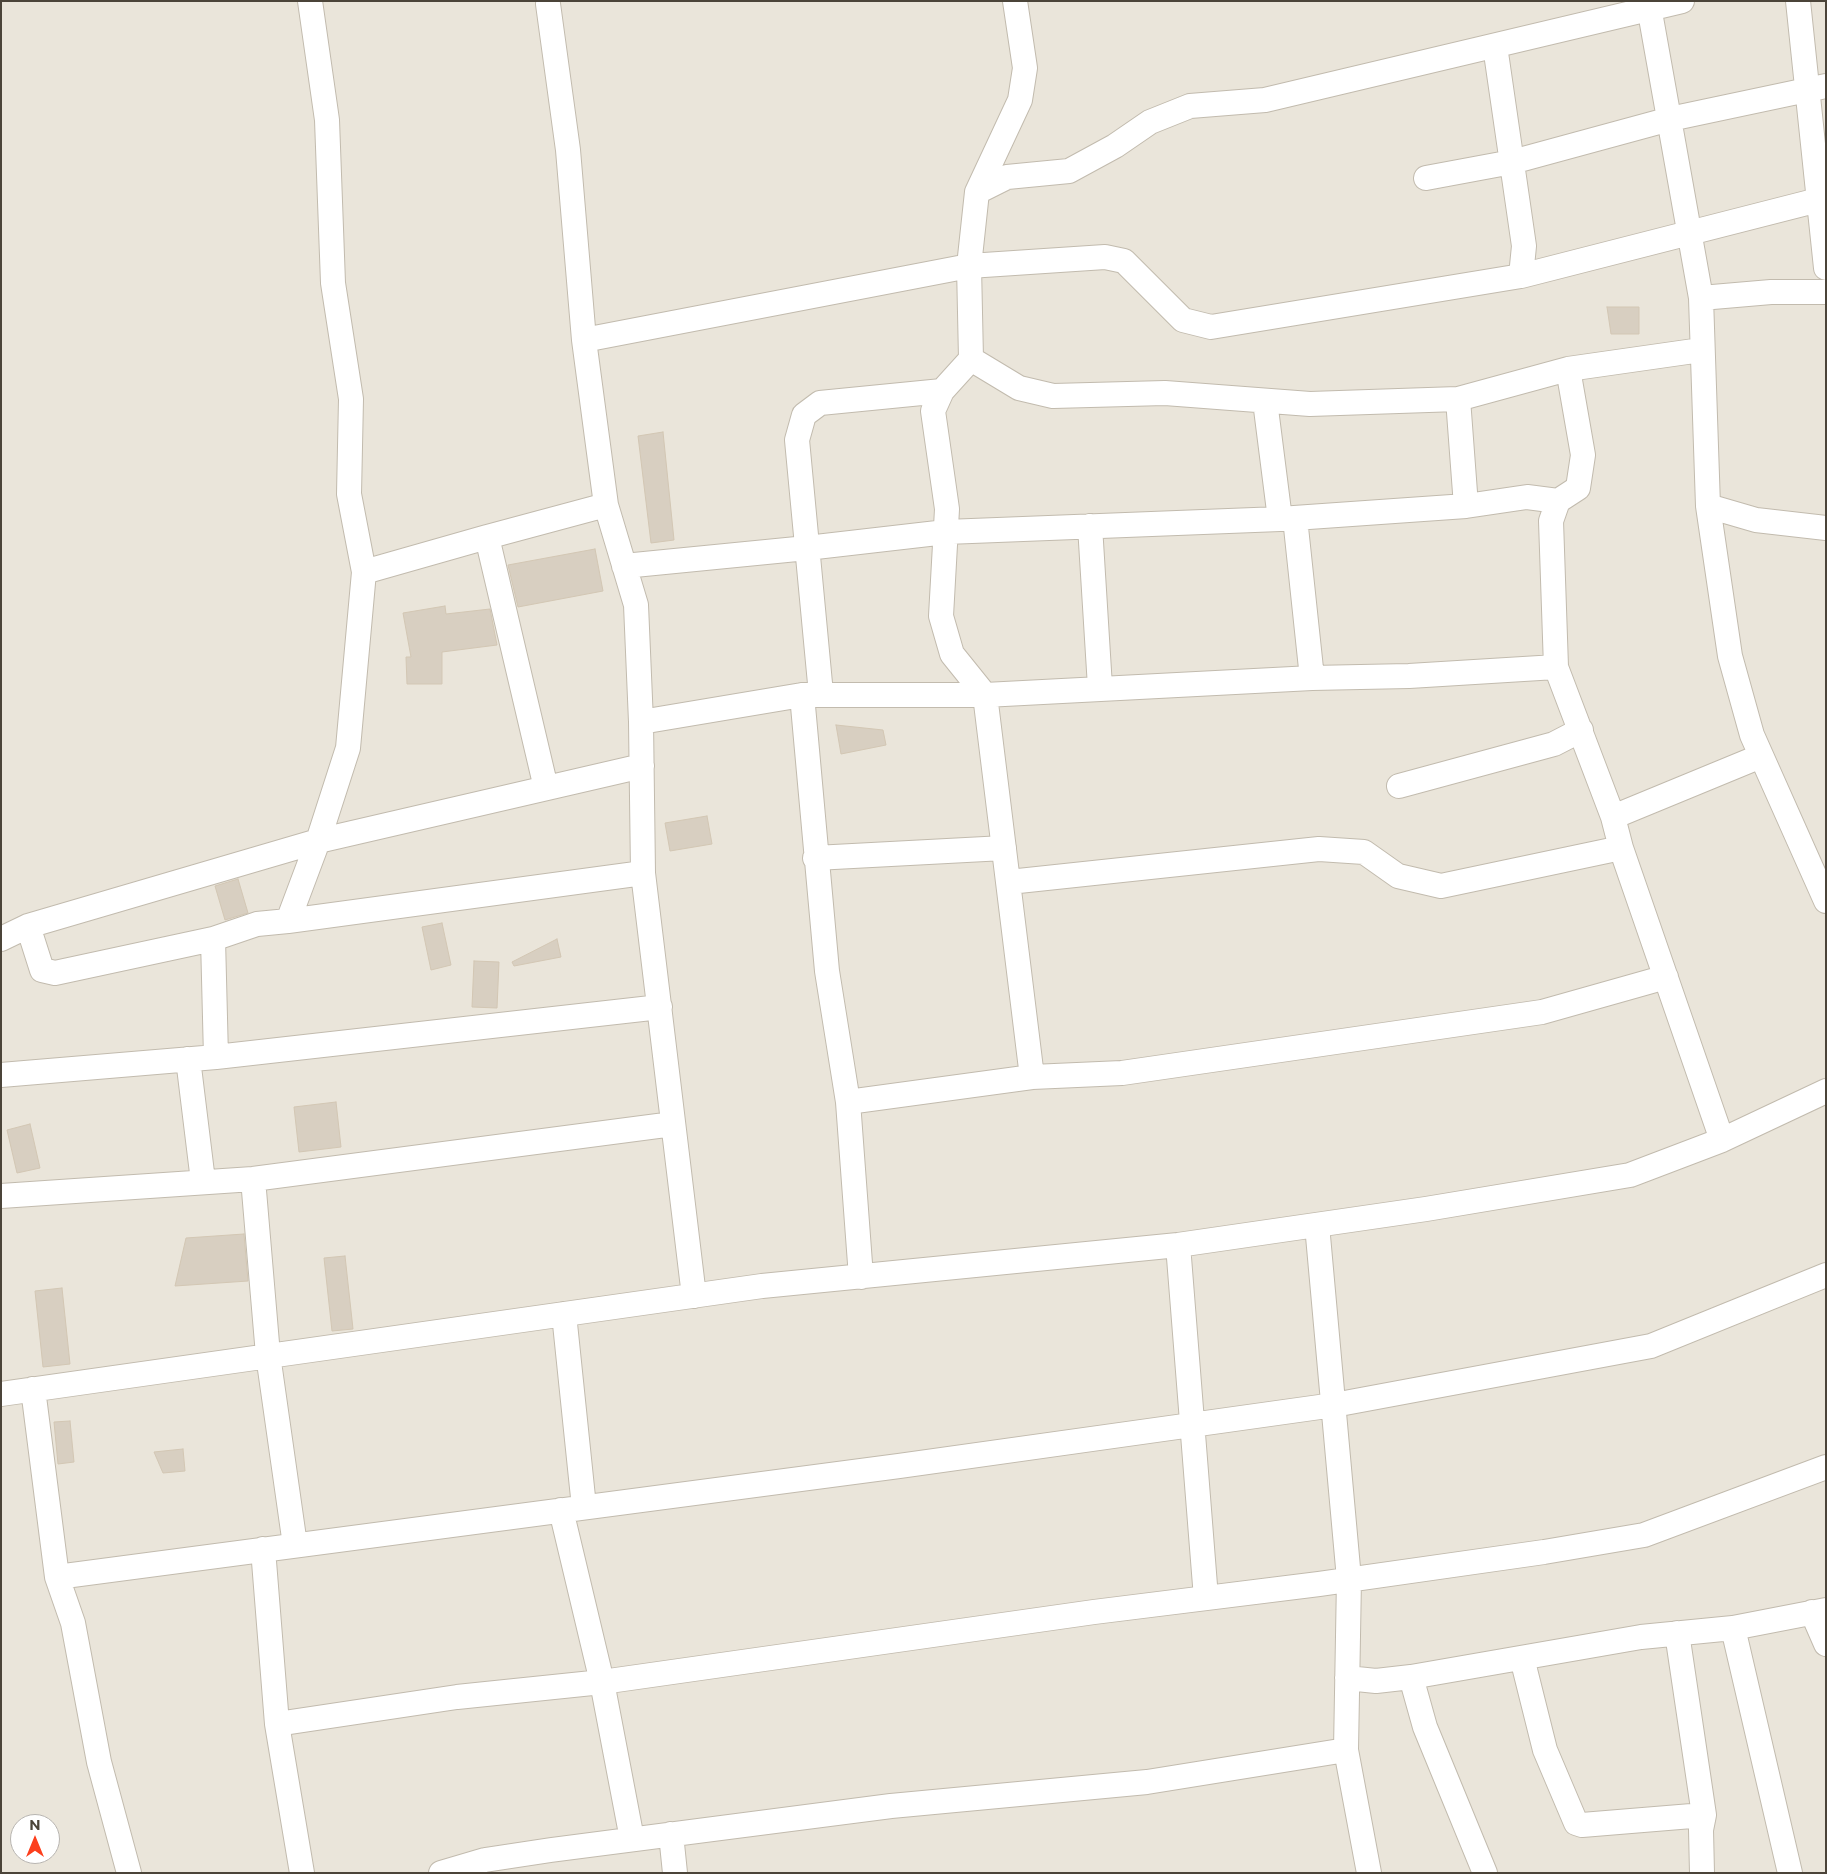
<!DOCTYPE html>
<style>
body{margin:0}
#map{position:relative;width:1827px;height:1874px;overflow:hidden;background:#f6f3ec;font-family:Montserrat,sans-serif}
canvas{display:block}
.frame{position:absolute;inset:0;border:2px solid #4b4439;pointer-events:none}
.north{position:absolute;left:10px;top:1814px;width:50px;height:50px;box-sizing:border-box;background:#fff;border:1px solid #b7b4b0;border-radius:50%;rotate:0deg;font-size:14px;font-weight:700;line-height:20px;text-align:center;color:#4b4439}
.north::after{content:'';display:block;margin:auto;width:18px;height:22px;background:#fc3f1d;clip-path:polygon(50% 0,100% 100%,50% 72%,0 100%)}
</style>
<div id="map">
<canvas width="1827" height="1874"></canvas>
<div class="frame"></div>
<div class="north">N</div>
</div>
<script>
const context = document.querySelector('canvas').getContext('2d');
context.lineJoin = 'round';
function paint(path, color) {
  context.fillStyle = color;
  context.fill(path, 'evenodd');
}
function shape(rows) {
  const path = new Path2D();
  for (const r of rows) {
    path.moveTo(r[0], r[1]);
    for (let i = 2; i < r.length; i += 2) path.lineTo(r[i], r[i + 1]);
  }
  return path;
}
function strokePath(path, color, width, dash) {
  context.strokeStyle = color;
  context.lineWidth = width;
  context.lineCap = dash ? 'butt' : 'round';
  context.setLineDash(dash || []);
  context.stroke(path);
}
const residential = shape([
 [1,1,1826,1,1826,1873,1,1873],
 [20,1824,50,1824,50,1854,20,1854]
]);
const building = shape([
 [1607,307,1639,307,1639,334,1611,334,1607,307],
 [663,432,674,540,651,543,638,436,663,432],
 [595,549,603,591,518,607,508,565,595,549],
 [445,606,446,614,490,609,497,645,442,652,442,684,407,684,406,657,411,657,403,613,445,606],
 [836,725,883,730,886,745,841,754,836,725],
 [707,816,712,844,670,851,665,823,707,816],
 [238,879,248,913,225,920,215,886,238,879],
 [442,923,451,965,431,970,422,927,442,923],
 [557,939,561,957,514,966,512,962,557,939],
 [474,961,499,962,497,1008,472,1007,474,961],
 [336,1102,341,1147,299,1152,294,1107,336,1102],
 [30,1124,40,1168,17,1173,7,1130,30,1124],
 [244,1234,248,1281,175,1286,186,1238,244,1234],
 [345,1256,353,1329,332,1331,324,1258,345,1256],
 [62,1288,70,1364,43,1367,35,1291,62,1288],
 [70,1421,74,1462,58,1464,54,1422,70,1421],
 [183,1449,185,1471,163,1473,154,1452,183,1449]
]);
const street = shape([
 [1015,1,1025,68,1020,100,977,192,969,266,971,359,942,391,933,411,947,509,941,616,952,654,985,695,1032,1077],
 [1648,1,1701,298,1708,506,1730,656,1752,735,1826,901],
 [1798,1,1826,268],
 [548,4,568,150,584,340,606,505,636,605,641,722,643,873,694,1296],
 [1495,46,1524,246,1521,276,1826,198],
 [1426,178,1512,162,1670,119,1826,86],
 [977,192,1007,177,1069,171,1115,146,1150,122,1190,106,1265,100,1682,1],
 [1701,298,1771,292,1826,292],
 [584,340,969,266,1105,257,1124,261,1183,320,1211,327,1521,276],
 [971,359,1019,388,1053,396,1165,393,1310,404,1458,399,1568,369,1701,350],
 [1458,399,1466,506],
 [1265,401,1280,519],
 [1708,506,1756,520,1826,528],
 [1295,518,1312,678],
 [1090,526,1100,687],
 [624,566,807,548,946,532,1280,519,1466,506,1527,497,1558,501],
 [364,572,487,537],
 [1556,667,1551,521,1558,501,1578,488,1583,455,1568,369],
 [821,694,797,440,804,415,820,403,942,391],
 [802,695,827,971,848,1102,861,1277],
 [641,722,802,695,985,695,1312,678,1409,676,1556,667,1613,817,1621,848,1722,1140],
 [1399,786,1554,744,1581,730],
 [546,788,487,537,606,505],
 [1613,817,1761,756],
 [815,858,1004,848],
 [1009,882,1319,849,1364,852,1398,876,1441,886,1621,848],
 [288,921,643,873],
 [28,926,42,970,55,973,213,939],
 [1,939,28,926,318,841,642,766],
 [216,1057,213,939,257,924,288,921,318,841,348,748,364,572,349,494,351,399,333,283,327,120,310,1],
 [188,1059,203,1181],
 [1,1075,216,1057,660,1007],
 [848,1102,1032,1077,1122,1073,1542,1012,1666,977],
 [253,1179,268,1355,295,1545],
 [1,1196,253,1179,673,1124],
 [1317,1225,1349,1579,1346,1750,1369,1873],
 [1178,1245,1206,1598],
 [564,1314,584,1507],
 [33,1389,57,1577,73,1623,99,1762,129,1873],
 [1,1394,762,1286,1178,1245,1426,1209,1630,1175,1722,1140,1826,1091],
 [561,1510,602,1682,632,1839],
 [263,1549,277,1724,302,1873],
 [57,1577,899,1466,1334,1405,1651,1346,1826,1275],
 [1812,1612,1826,1644],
 [1733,1628,1790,1873],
 [1677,1633,1704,1815,1701,1830,1702,1873],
 [1522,1658,1545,1750,1576,1823,1582,1825,1704,1815],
 [1411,1677,1425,1727,1485,1873],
 [1347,1678,1376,1681,1411,1677,1641,1637,1733,1628,1826,1610],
 [277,1724,457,1697,602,1682,1094,1612,1319,1584,1544,1552,1644,1535,1826,1467],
 [671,1834,675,1873],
 [441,1873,485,1860,551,1850,891,1806,1147,1782,1346,1750]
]);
paint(residential, '#eae5da');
paint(building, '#d8cfc1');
strokePath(building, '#d3c7b4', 1);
strokePath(street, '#c2bbae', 26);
strokePath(street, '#fff', 24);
</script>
